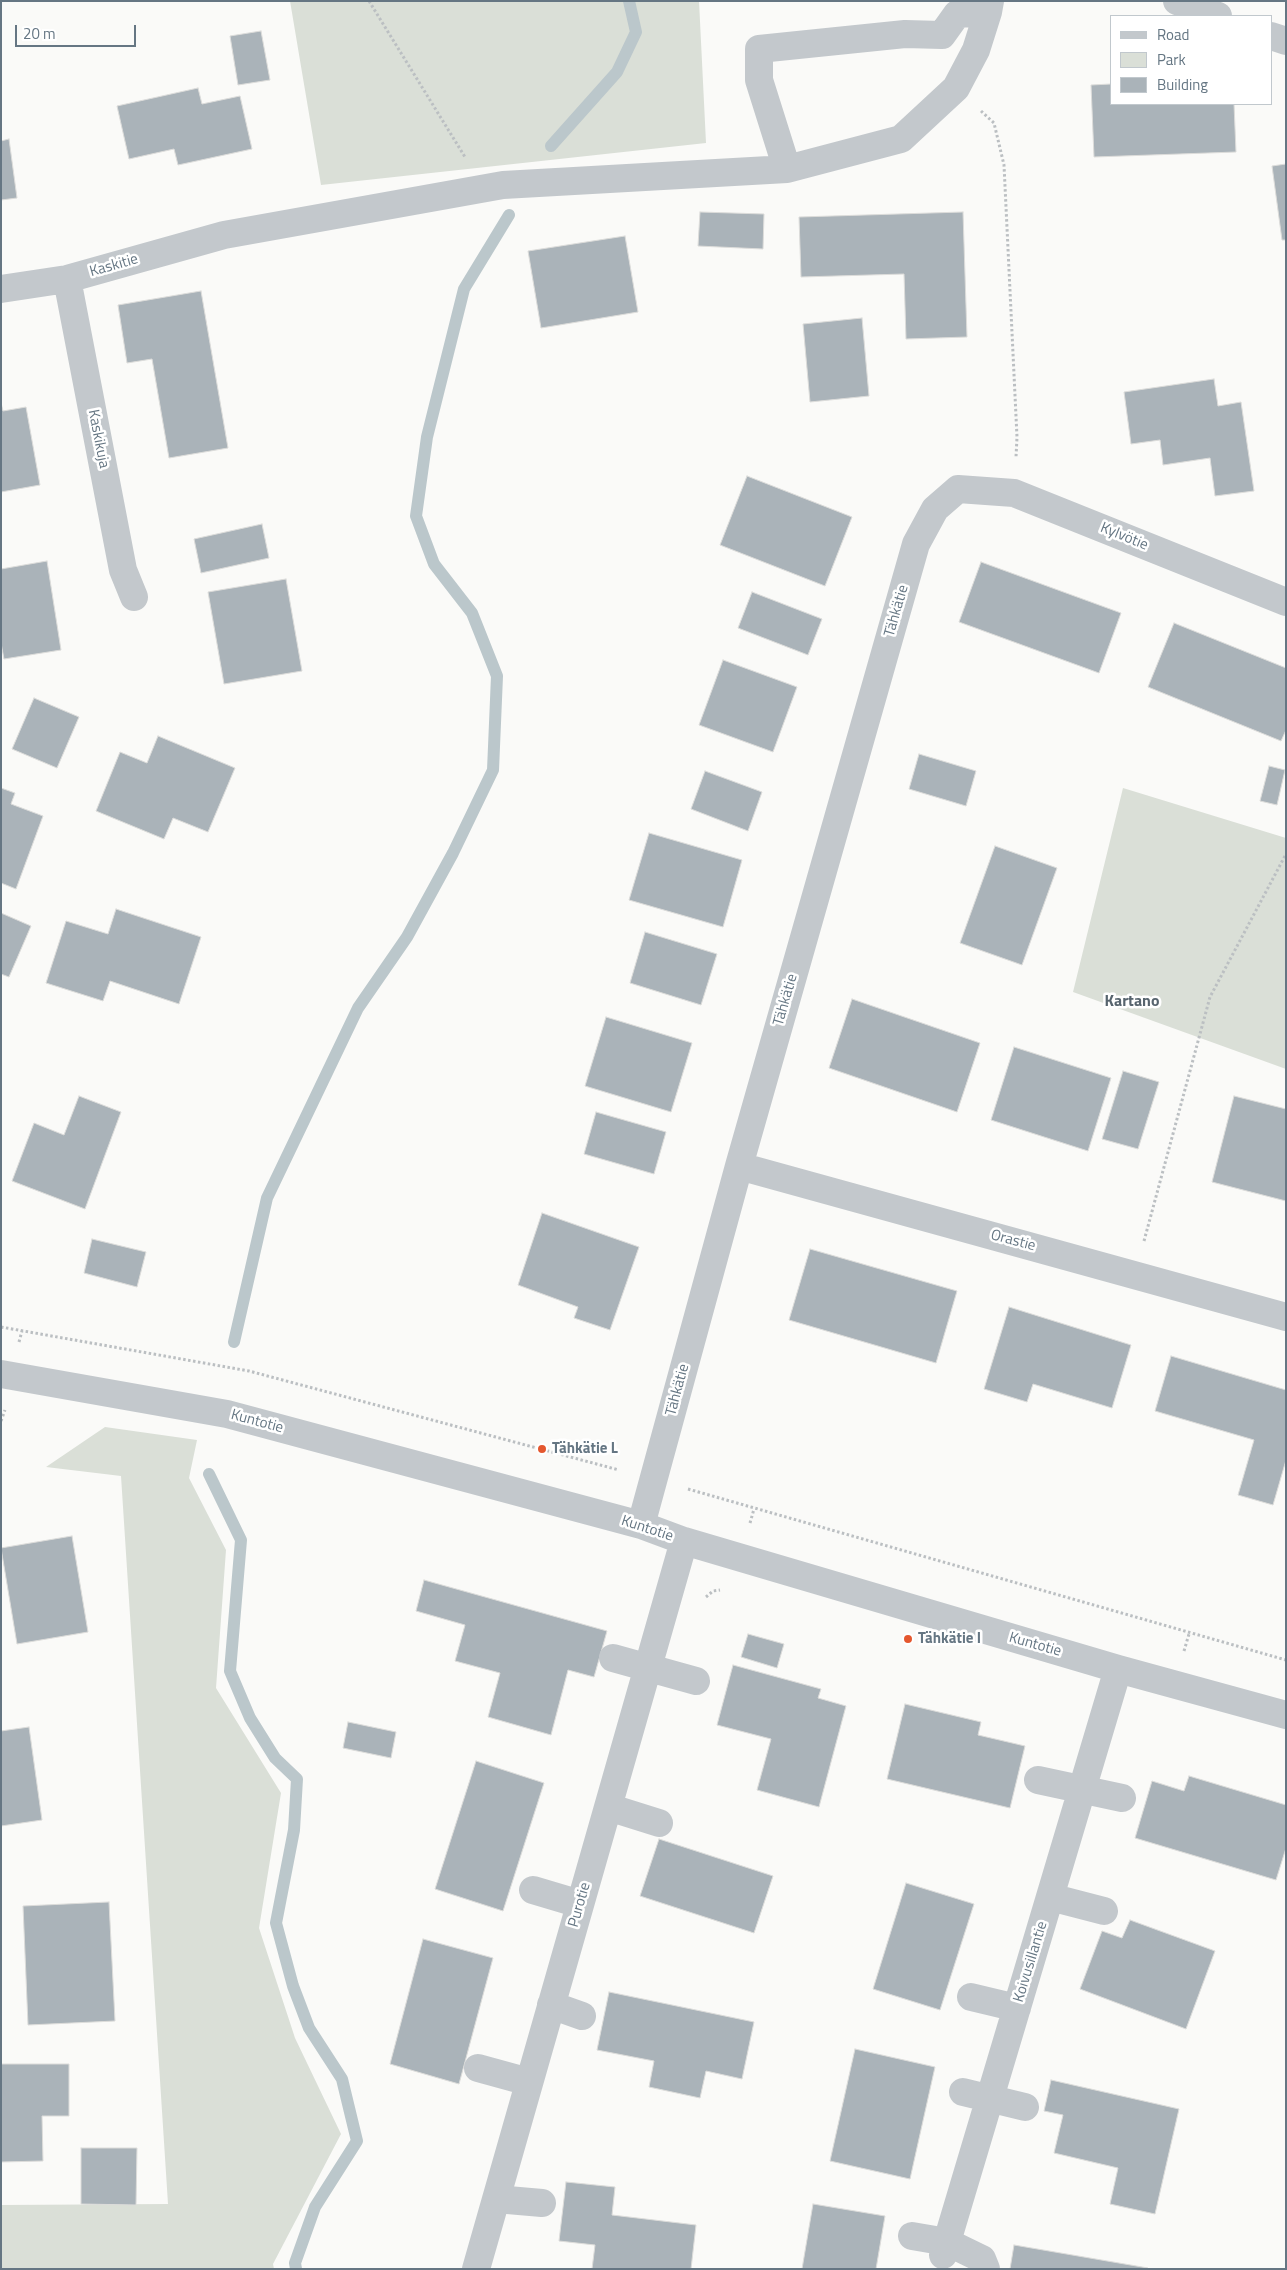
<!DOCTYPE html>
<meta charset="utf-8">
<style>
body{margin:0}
#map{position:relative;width:1287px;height:2270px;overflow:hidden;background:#fafaf8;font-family:"Titillium Web",sans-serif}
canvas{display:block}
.frame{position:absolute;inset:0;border:2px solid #657683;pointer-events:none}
.legend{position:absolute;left:1110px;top:15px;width:162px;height:90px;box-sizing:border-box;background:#fff;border:1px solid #c1c8cd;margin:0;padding:6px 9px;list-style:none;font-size:15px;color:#657683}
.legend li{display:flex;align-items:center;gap:10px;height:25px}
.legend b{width:25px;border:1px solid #c1c8cd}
.scale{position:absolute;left:15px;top:25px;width:121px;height:22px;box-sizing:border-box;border:2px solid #657683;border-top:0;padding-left:6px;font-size:15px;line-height:18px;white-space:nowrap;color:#657683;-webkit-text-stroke:4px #fff;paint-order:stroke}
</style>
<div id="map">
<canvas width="1287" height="2270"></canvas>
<div class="frame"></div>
<ul class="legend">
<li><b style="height:6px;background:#c3c8cc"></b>Road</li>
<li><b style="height:14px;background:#dadfd7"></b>Park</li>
<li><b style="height:14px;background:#aab3b9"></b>Building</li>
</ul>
<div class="scale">20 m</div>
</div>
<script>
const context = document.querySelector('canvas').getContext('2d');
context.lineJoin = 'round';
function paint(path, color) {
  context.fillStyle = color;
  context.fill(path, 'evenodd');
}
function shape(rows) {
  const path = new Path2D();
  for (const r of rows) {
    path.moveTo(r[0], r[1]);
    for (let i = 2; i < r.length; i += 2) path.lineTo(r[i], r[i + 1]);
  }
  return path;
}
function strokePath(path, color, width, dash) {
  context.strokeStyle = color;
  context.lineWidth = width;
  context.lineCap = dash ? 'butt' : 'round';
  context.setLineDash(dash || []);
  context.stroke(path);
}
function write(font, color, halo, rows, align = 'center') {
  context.font = font + ' "Titillium Web",sans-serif';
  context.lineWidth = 5;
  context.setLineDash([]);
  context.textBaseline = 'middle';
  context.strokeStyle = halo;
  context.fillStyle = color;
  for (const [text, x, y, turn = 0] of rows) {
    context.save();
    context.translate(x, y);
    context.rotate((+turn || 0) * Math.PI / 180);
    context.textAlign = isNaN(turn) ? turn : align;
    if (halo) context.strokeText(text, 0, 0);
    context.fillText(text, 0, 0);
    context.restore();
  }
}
const green = shape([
 [290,1,699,1,706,143,321,185],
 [1123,788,1286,838,1286,1069,1073,992],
 [105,1427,197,1440,189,1478,226,1550,216,1688,281,1793,259,1928,295,2038,341,2134,273,2264,274,2269,1,2269,1,2205,168,2204,121,1476,46,1467]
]);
const stream = shape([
 [551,146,617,72,636,32,629,1],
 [234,1342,267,1198,358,1008,407,937,453,853,493,770,497,676,472,613,434,564,416,516,427,437,464,289,509,215],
 [209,1474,241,1540,230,1671,250,1718,275,1758,297,1779,294,1830,276,1923,293,1986,309,2028,342,2079,357,2141,315,2207,295,2263,296,2269]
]);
const building = shape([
 [261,31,270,80,238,85,230,36,261,31],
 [1111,84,1111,104,1234,104,1236,152,1094,157,1091,85,1111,84],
 [198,88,202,104,240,96,252,149,178,165,174,149,129,159,117,106,198,88],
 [9,139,17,198,1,200,1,141,9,139],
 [1286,164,1286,240,1282,240,1272,166,1286,164],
 [700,212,764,214,763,249,698,246,700,212],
 [963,212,967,337,906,339,904,274,801,277,799,217,963,212],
 [625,236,638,312,541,328,528,251,625,236],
 [201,291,228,448,169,458,152,359,127,363,118,305,201,291],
 [862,318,869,396,810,402,803,324,862,318],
 [1214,379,1218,406,1241,402,1254,491,1215,496,1210,458,1163,465,1160,440,1131,444,1124,392,1214,379],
 [1,403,3,411,26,407,40,485,1,492,1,403],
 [747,476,852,517,825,586,720,545,747,476],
 [262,524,269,558,201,573,194,539,262,524],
 [47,561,61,650,4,659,1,643,1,569,47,561],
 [981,562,1121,613,1099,673,959,622,981,562],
 [286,579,302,671,224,684,208,592,286,579],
 [752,592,822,619,808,655,738,628,752,592],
 [1174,623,1286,668,1286,730,1281,741,1148,687,1174,623],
 [723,660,797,687,773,752,699,725,723,660],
 [34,698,79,717,57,768,12,749,34,698],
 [158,736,235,768,208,832,173,818,164,839,96,811,120,752,147,763,158,736],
 [919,754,976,771,966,806,909,789,919,754],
 [1269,766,1285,770,1277,805,1260,801,1269,766],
 [705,771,762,792,748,831,691,809,705,771],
 [1,788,15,793,11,804,43,816,16,889,1,883,1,788],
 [649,833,742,860,723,927,629,900,649,833],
 [995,846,1057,868,1022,965,960,943,995,846],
 [116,909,201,937,179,1004,110,981,103,1001,46,983,66,921,108,934,116,909],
 [1,913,31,926,9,977,1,974,1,913],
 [645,932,717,954,701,1005,630,983,645,932],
 [852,999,980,1043,957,1112,829,1068,852,999],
 [606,1017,692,1043,671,1112,585,1086,606,1017],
 [1014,1047,1111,1078,1088,1151,991,1120,1014,1047],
 [1123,1071,1159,1082,1138,1149,1102,1139,1123,1071],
 [79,1096,121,1112,85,1209,12,1181,34,1123,64,1135,79,1096],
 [1234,1096,1286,1109,1286,1201,1212,1182,1234,1096],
 [596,1112,666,1132,654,1174,584,1154,596,1112],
 [542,1213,639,1247,610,1330,574,1318,578,1307,518,1285,542,1213],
 [92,1239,146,1252,137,1287,84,1273,92,1239],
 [810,1249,957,1291,936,1363,789,1320,810,1249],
 [1009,1307,1131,1345,1112,1408,1033,1384,1027,1402,984,1389,1009,1307],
 [1171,1356,1286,1390,1286,1460,1273,1505,1238,1495,1254,1440,1155,1411,1171,1356],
 [72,1536,88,1632,17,1644,1,1548,72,1536],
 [424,1580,607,1631,594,1677,568,1670,551,1735,488,1717,500,1673,455,1661,465,1625,416,1611,424,1580],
 [748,1634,784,1644,777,1668,741,1657,748,1634],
 [733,1665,821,1689,818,1698,846,1706,819,1807,757,1790,771,1739,717,1725,733,1665],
 [905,1704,981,1722,978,1735,1025,1746,1010,1808,887,1779,905,1704],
 [348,1722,396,1732,391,1758,343,1748,348,1722],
 [29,1727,42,1820,1,1826,1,1731,29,1727],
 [476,1761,544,1783,503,1911,435,1889,476,1761],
 [1189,1776,1286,1805,1286,1848,1276,1880,1135,1838,1152,1781,1184,1791,1189,1776],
 [659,1839,773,1876,754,1933,640,1896,659,1839],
 [906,1883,974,1904,940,2010,873,1989,906,1883],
 [109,1902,115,2021,28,2025,23,1906,109,1902],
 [1130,1920,1215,1951,1186,2029,1080,1989,1102,1931,1122,1938,1130,1920],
 [423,1939,493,1958,459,2084,390,2064,423,1939],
 [609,1992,754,2022,742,2079,706,2071,700,2098,649,2087,654,2061,597,2050,609,1992],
 [855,2049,935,2067,910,2179,830,2161,855,2049],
 [1,2064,69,2064,69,2116,42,2116,43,2161,1,2162,1,2064],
 [1051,2080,1179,2109,1155,2214,1110,2204,1118,2168,1054,2153,1063,2115,1044,2111,1051,2080],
 [81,2148,137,2148,136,2205,81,2204,81,2148],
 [566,2182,615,2187,612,2215,696,2225,691,2269,592,2269,595,2245,559,2241,566,2182],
 [813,2204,885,2216,876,2269,802,2269,813,2204],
 [1014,2245,1148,2268,1148,2269,1010,2269,1014,2245]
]);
const path = shape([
 [369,1,465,157],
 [981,111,994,123,1004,165,1017,437,1016,457],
 [1144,1241,1210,997,1286,854],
 [1,1327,249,1371,619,1470],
 [19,1342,22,1331],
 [1,1421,5,1410],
 [688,1489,1286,1660],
 [750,1523,754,1509],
 [706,1597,713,1591,720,1590],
 [1184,1651,1189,1634]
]);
const minor = shape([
 [1177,1,1218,16],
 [1271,36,1286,41],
 [787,169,759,80,759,49,905,34,942,35,957,14,988,12],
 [67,279,123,570,134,597],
 [1,289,67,279,224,235,503,185,787,169,901,139,956,88,976,50,988,12,990,1],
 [739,1166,1286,1317],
 [1,1374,227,1414,641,1525,684,1541,1118,1669,1286,1715],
 [641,1525,739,1166,916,544,935,509,958,489,1014,493,1286,602],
 [613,1658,696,1681],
 [1038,1780,1122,1798],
 [608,1807,659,1823],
 [533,1890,580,1904],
 [1050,1897,1104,1911],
 [971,1997,1017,2008],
 [551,2005,582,2016],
 [478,2068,529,2082],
 [963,2092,1025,2107],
 [496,2199,542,2203],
 [912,2236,947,2242,982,2259,986,2269],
 [943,2255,1118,1669],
 [476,2269,684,1541]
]);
const markers = [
 [542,1449,5,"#e4572e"],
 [908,1639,5,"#e4572e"]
];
const streetNames = [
 ["Kaskitie",114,266,-16],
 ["Kaskikuja",98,439,79],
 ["Kylvötie",1124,537,22],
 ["Tähkätie",897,611,-74],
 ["Tähkätie",786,1000,-74],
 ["Orastie",1013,1241,15],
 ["Tähkätie",678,1390,-75],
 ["Kuntotie",257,1422,15],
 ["Kuntotie",647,1529,18],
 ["Kuntotie",1035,1645,16],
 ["Purotie",580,1905,-74],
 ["Koivusillantie",1031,1962,-73]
];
const poiNames = [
 ["Tähkätie L",552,1449],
 ["Tähkätie I",918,1639]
];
const neighbourhoodNames = [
 ["Kartano",1132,1002]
];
paint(green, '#dadfd7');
strokePath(stream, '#bbc7cb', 12);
paint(building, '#aab3b9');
strokePath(building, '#dcdcda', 1);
strokePath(path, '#bbbfc2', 3, [2.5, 2.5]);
strokePath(minor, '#c3c8cc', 28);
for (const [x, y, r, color] of markers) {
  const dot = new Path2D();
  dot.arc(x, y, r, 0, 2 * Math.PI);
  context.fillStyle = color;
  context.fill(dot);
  strokePath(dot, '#fff', 2);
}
write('15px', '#657683', '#fff', streetNames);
write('bold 15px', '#657683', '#fff', poiNames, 'left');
write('bold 16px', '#57646e', '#fff', neighbourhoodNames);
</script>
